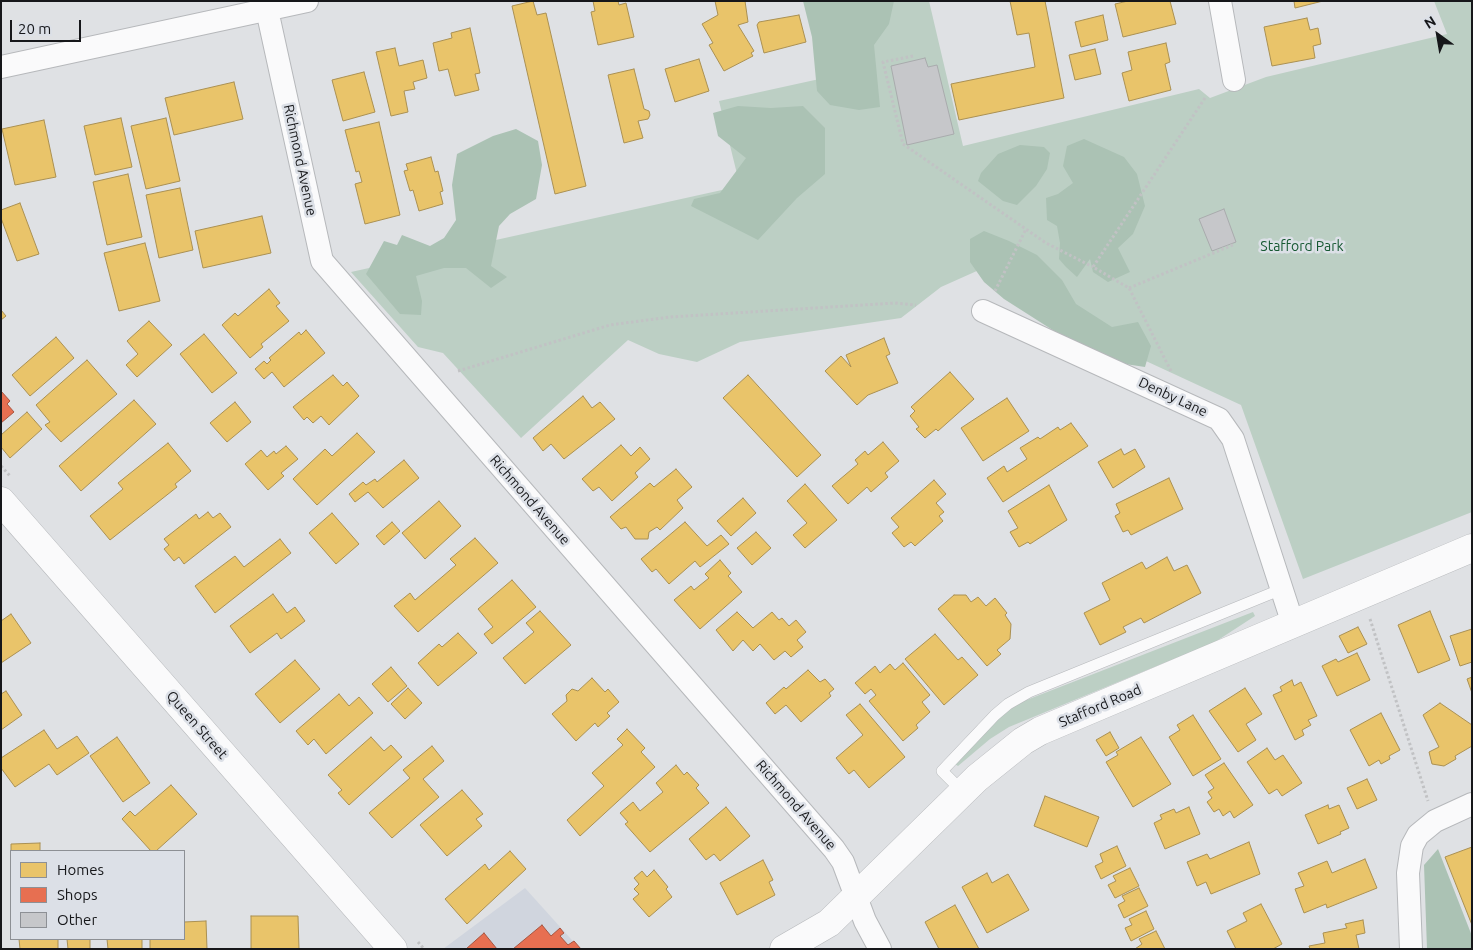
<!DOCTYPE html>
<style>
body{margin:0}
#map{position:relative;width:1473px;height:950px;overflow:hidden;background:#dfe1e4;font-family:Ubuntu,sans-serif}
canvas{display:block}
.frame{position:absolute;inset:0;border:2px solid #16171a;pointer-events:none}
.legend{position:absolute;left:10px;top:850px;width:175px;height:90px;box-sizing:border-box;background:#dce0e7;border:1px solid #8d9095;margin:0;padding:6px 9px;list-style:none;font-size:15px;color:#16171a}
.legend li{display:flex;align-items:center;gap:10px;height:25px}
.legend b{width:25px;border:1px solid #8d9095}
.north{position:absolute;left:1413px;top:10px;width:50px;height:50px;-webkit-text-stroke:4px #dce0e7;paint-order:stroke;rotate:328deg;font-size:14px;font-weight:700;line-height:20px;text-align:center;color:#16171a}
.north::after{content:'';display:block;margin:auto;width:18px;height:22px;background:#16171a;clip-path:polygon(50% 0,100% 100%,50% 72%,0 100%)}
.scale{position:absolute;left:10px;top:20px;width:71px;height:22px;box-sizing:border-box;border:2px solid #16171a;border-top:0;padding-left:6px;font-size:15px;line-height:18px;white-space:nowrap;color:#16171a;-webkit-text-stroke:4px #dce0e7;paint-order:stroke}
</style>
<div id="map">
<canvas width="1473" height="950"></canvas>
<div class="frame"></div>
<ul class="legend">
<li><b style="height:14px;background:#e9c46a"></b>Homes</li>
<li><b style="height:14px;background:#e76f51"></b>Shops</li>
<li><b style="height:14px;background:#c6c7ca"></b>Other</li>
</ul>
<div class="north">N</div>
<div class="scale">20 m</div>
</div>
<script>
const context = document.querySelector('canvas').getContext('2d');
context.lineJoin = 'round';
function paint(path, color) {
  context.fillStyle = color;
  context.fill(path, 'evenodd');
}
function shape(rows) {
  const path = new Path2D();
  for (const r of rows) {
    path.moveTo(r[0], r[1]);
    for (let i = 2; i < r.length; i += 2) path.lineTo(r[i], r[i + 1]);
  }
  return path;
}
function strokePath(path, color, width, dash) {
  context.strokeStyle = color;
  context.lineWidth = width;
  context.lineCap = dash ? 'butt' : 'round';
  context.setLineDash(dash || []);
  context.stroke(path);
}
function write(font, color, halo, rows, align = 'center') {
  context.font = font + ' Ubuntu,sans-serif';
  context.lineWidth = 5;
  context.setLineDash([]);
  context.textBaseline = 'middle';
  context.strokeStyle = halo;
  context.fillStyle = color;
  for (const [text, x, y, turn = 0] of rows) {
    context.save();
    context.translate(x, y);
    context.rotate((+turn || 0) * Math.PI / 180);
    context.textAlign = isNaN(turn) ? turn : align;
    if (halo) context.strokeText(text, 0, 0);
    context.fillText(text, 0, 0);
    context.restore();
  }
}
const built = shape([
 [525,888,580,949,443,949]
]);
const green = shape([
 [808,1,929,1,963,146,1199,89,1210,98,1266,77,1447,34,1434,1,1472,1,1472,512,1303,579,1241,405,1040,312,979,270,941,287,901,318,740,342,697,362,659,354,628,340,521,438,443,353,418,347,351,272,740,186,719,101,824,78],
 [1253,612,1255,616,1215,642,1009,727,990,739,958,766,955,764,1003,713,1024,701]
]);
const forest = shape([
 [803,1,894,1,889,24,874,45,880,107,859,110,830,105,817,91,812,37],
 [738,106,771,108,803,106,825,128,825,174,797,198,758,240,691,206,694,199,720,193,746,158,718,136,713,113],
 [516,129,538,141,542,165,536,199,510,214,499,226,491,266,507,277,491,288,466,268,444,268,416,276,422,301,421,315,400,314,366,274,384,241,397,245,402,235,430,246,444,238,456,220,452,185,457,154,493,136],
 [1084,139,1124,157,1137,174,1145,206,1133,234,1118,248,1130,272,1108,282,1093,272,1090,259,1077,277,1066,267,1059,259,1060,243,1057,226,1047,220,1046,198,1058,194,1073,183,1063,166,1067,146],
 [1020,145,1044,147,1050,153,1047,169,1036,186,1017,205,1003,201,978,181,981,173,998,154],
 [984,231,1009,241,1037,255,1062,280,1076,304,1112,327,1138,322,1151,346,1145,367,1112,362,1073,343,1004,299,984,282,970,262,970,239],
 [1438,849,1472,936,1472,949,1427,949,1424,865]
]);
const homes = shape([
 [533,1,537,15,546,13,586,186,555,194,512,6,533,1],
 [593,1,618,1,619,5,626,3,634,37,598,45,591,12,595,11,593,1],
 [715,1,745,1,748,22,738,25,754,51,751,53,753,56,724,71,709,45,713,43,702,24,718,15,715,1],
 [1010,1,1045,1,1064,98,959,120,951,84,1035,67,1029,33,1017,35,1010,1],
 [1128,1,1170,1,1176,24,1123,37,1115,4,1128,1],
 [1294,1,1323,1,1295,8,1294,1],
 [799,15,806,42,764,53,757,25,759,22,799,15],
 [1103,15,1108,40,1081,47,1075,22,1103,15],
 [1307,18,1310,30,1318,28,1321,44,1313,46,1315,58,1272,66,1264,27,1307,18],
 [470,28,480,73,475,74,479,90,455,96,448,69,439,71,433,43,452,38,451,33,470,28],
 [1166,43,1170,62,1165,64,1171,90,1129,101,1122,73,1132,70,1128,52,1166,43],
 [395,48,399,66,423,60,427,78,413,82,415,89,404,91,408,112,391,116,376,52,395,48],
 [1095,49,1101,74,1075,80,1069,55,1095,49],
 [699,59,709,91,675,102,665,69,699,59],
 [634,69,644,109,649,111,650,115,648,119,638,121,643,138,624,143,608,75,634,69],
 [364,72,375,112,343,121,332,80,364,72],
 [234,82,243,119,174,135,165,98,234,82],
 [121,118,132,167,95,175,84,126,121,118],
 [166,118,180,181,146,189,131,126,166,118],
 [44,120,56,177,15,185,2,129,44,120],
 [379,122,400,215,365,224,355,184,362,182,359,171,356,172,345,130,379,122],
 [431,157,435,172,438,171,443,191,440,192,443,204,419,211,413,190,410,191,404,171,408,170,406,164,431,157],
 [128,174,142,237,107,245,93,182,128,174],
 [180,188,193,250,159,258,146,195,180,188],
 [20,203,39,254,17,261,1,218,1,210,20,203],
 [262,216,271,253,203,268,195,231,262,216],
 [145,243,160,301,119,311,104,253,145,243],
 [269,289,280,303,276,306,289,321,261,344,263,347,250,358,222,325,235,313,238,316,269,289],
 [1,310,6,316,1,320,1,310],
 [149,321,172,345,137,377,126,365,138,354,127,341,149,321],
 [306,330,325,353,284,387,272,372,264,379,255,369,264,361,267,364,271,360,269,358,299,332,301,335,306,330],
 [204,334,237,373,212,393,180,354,204,334],
 [56,337,74,358,30,396,12,375,56,337],
 [884,338,890,354,886,356,898,383,868,395,857,405,825,371,841,356,851,367,846,355,884,338],
 [87,360,117,394,61,442,45,425,50,422,36,405,87,360],
 [950,372,974,399,938,431,936,429,925,438,916,429,919,427,910,416,915,411,911,407,950,372],
 [333,375,343,386,347,382,359,396,329,425,321,416,313,423,307,417,304,420,293,407,333,375],
 [748,375,821,455,797,477,723,398,748,375],
 [583,396,592,408,600,402,615,419,564,459,551,444,543,451,533,438,583,396],
 [1007,398,1029,431,983,461,961,428,1007,398],
 [134,400,156,424,81,491,59,466,134,400],
 [235,402,251,422,227,442,210,423,235,402],
 [27,412,42,429,10,458,1,447,1,435,27,412],
 [1071,423,1088,446,1003,502,987,478,1004,466,1007,472,1027,459,1020,448,1038,437,1040,439,1058,427,1060,430,1071,423],
 [357,433,375,452,317,505,293,479,325,449,332,456,357,433],
 [883,442,899,461,885,473,888,477,871,492,867,487,848,504,832,486,858,464,855,460,865,451,868,455,883,442],
 [168,443,191,471,175,484,177,487,110,540,90,516,123,489,118,483,168,443],
 [621,445,631,456,640,447,650,459,635,473,638,477,612,501,599,487,593,491,582,479,621,445],
 [286,446,298,459,281,473,284,476,268,490,245,464,261,450,267,457,274,451,276,454,286,446],
 [1121,449,1124,455,1135,449,1145,467,1113,488,1098,462,1121,449],
 [404,460,419,478,383,508,368,492,355,502,349,494,363,482,366,485,375,479,377,482,404,460],
 [676,469,692,487,677,500,683,508,660,530,657,527,649,532,648,539,635,539,626,527,621,529,610,517,650,483,654,487,676,469],
 [1169,478,1183,509,1131,535,1128,530,1123,532,1115,516,1120,513,1116,504,1169,478],
 [934,480,946,494,936,503,944,512,939,516,943,521,915,546,911,542,904,547,892,533,899,527,891,518,934,480],
 [805,484,837,520,805,548,793,535,807,523,787,501,805,484],
 [1049,485,1067,520,1030,544,1028,542,1019,547,1010,532,1018,528,1008,511,1049,485],
 [743,498,756,513,731,536,717,521,743,498],
 [439,501,461,526,425,559,402,533,439,501],
 [208,512,213,518,220,513,231,527,184,564,179,557,174,561,164,549,169,545,164,539,196,514,199,519,208,512],
 [332,513,359,544,336,564,309,533,332,513],
 [392,522,400,531,384,545,376,536,392,522],
 [685,522,707,546,721,535,729,544,700,567,695,561,669,584,656,569,652,572,641,559,685,522],
 [756,532,771,548,752,565,737,548,756,532],
 [475,538,498,563,418,632,394,606,410,593,415,600,456,565,450,559,475,538],
 [280,539,291,553,215,613,195,586,235,556,244,567,280,539],
 [1167,557,1174,571,1187,565,1201,593,1144,623,1141,618,1123,627,1126,632,1100,645,1084,613,1110,600,1102,583,1142,562,1146,569,1167,557],
 [720,560,731,573,728,576,742,592,700,629,674,600,691,586,694,590,709,578,705,574,720,560],
 [512,580,536,607,492,644,484,634,493,627,478,609,512,580],
 [273,594,287,613,295,607,305,621,281,639,277,633,250,653,230,626,273,594],
 [954,595,966,595,971,602,978,597,986,606,995,598,1007,613,1005,615,1011,624,1010,639,997,650,1001,654,987,666,938,609,954,595],
 [540,611,571,645,525,684,503,658,534,632,526,623,540,611],
 [1430,611,1450,660,1418,673,1398,625,1430,611],
 [737,612,753,628,772,612,779,620,782,618,789,626,796,620,806,632,797,640,803,647,791,657,785,651,774,660,760,644,753,651,743,640,733,651,716,630,737,612],
 [11,614,31,643,1,663,1,621,11,614],
 [1358,627,1367,644,1348,653,1339,636,1358,627],
 [1472,629,1472,662,1460,666,1450,636,1472,629],
 [458,633,477,653,438,686,418,663,439,644,442,647,458,633],
 [935,634,958,660,962,657,978,675,944,705,905,659,935,634],
 [1357,653,1370,680,1337,696,1322,666,1336,659,1338,662,1357,653],
 [295,660,320,689,280,723,255,694,295,660],
 [903,663,930,695,922,702,930,712,916,725,918,728,903,741,869,701,876,695,871,689,865,694,855,683,875,666,880,673,890,664,895,670,903,663],
 [391,667,407,686,388,702,372,684,391,667],
 [808,670,820,682,825,679,834,689,829,693,831,696,801,722,786,705,775,714,766,703,784,687,786,689,808,670],
 [1472,677,1472,693,1467,679,1472,677],
 [592,678,605,692,608,689,619,702,607,713,610,716,598,727,595,723,576,741,552,714,567,701,566,695,572,689,578,691,592,678],
 [1292,680,1294,686,1301,682,1317,716,1308,720,1311,725,1302,730,1304,735,1295,740,1273,695,1282,691,1280,687,1292,680],
 [408,688,422,703,405,719,391,704,408,688],
 [1245,688,1262,714,1246,724,1256,740,1238,752,1209,711,1245,688],
 [6,691,22,715,1,730,1,694,6,691],
 [339,694,349,706,359,697,373,713,326,754,314,739,308,745,296,731,339,694],
 [1440,703,1472,725,1472,746,1455,756,1456,759,1444,766,1432,764,1429,752,1439,747,1423,715,1440,703],
 [860,704,905,757,869,788,854,770,849,774,836,758,863,735,846,715,860,704],
 [1381,713,1400,750,1389,756,1390,759,1381,764,1379,760,1369,766,1350,730,1381,713],
 [1193,715,1221,759,1193,776,1169,737,1180,730,1177,725,1193,715],
 [627,729,645,748,641,752,655,767,580,836,567,820,604,786,592,773,623,745,617,739,627,729],
 [44,730,57,749,77,736,89,753,57,775,49,764,15,787,1,768,1,758,44,730],
 [1110,732,1119,748,1106,756,1096,740,1110,732],
 [117,737,150,783,123,802,90,756,117,737],
 [371,737,384,751,391,745,402,757,349,805,338,793,342,790,328,775,371,737],
 [1141,737,1171,784,1133,807,1106,762,1118,755,1116,752,1141,737],
 [432,746,444,761,423,779,439,797,392,838,369,813,410,778,403,770,432,746],
 [1267,748,1275,760,1283,755,1302,783,1282,796,1277,789,1269,794,1247,762,1267,748],
 [1224,763,1253,805,1234,818,1230,811,1223,816,1219,809,1214,812,1207,802,1212,798,1208,792,1214,788,1205,775,1224,763],
 [676,765,684,775,687,772,699,785,696,788,709,803,650,852,625,824,628,822,620,813,633,802,640,811,663,792,656,783,676,765],
 [1367,779,1377,800,1357,809,1347,788,1367,779],
 [171,785,197,814,156,851,151,851,122,819,130,811,135,816,171,785],
 [462,790,483,814,476,819,482,826,447,856,420,825,462,790],
 [1045,796,1099,817,1087,847,1034,826,1045,796],
 [1328,805,1329,809,1339,805,1349,828,1340,832,1341,834,1318,844,1305,815,1328,805],
 [726,807,750,836,720,861,714,854,706,860,689,839,726,807],
 [1189,807,1200,834,1165,849,1154,823,1162,819,1160,815,1174,809,1176,813,1189,807],
 [1249,842,1260,874,1211,894,1206,882,1197,886,1187,862,1207,854,1210,859,1249,842],
 [40,843,40,851,11,851,11,853,11,844,40,843],
 [1117,846,1126,866,1101,879,1095,866,1103,862,1100,854,1117,846],
 [1472,847,1472,925,1445,857,1472,847],
 [510,851,526,869,467,924,445,899,485,864,489,870,510,851],
 [1365,859,1377,888,1327,908,1326,904,1304,913,1295,889,1304,886,1298,873,1327,861,1332,873,1365,859],
 [763,860,773,880,769,882,775,895,737,915,720,883,763,860],
 [1130,868,1139,886,1115,898,1108,885,1116,881,1113,876,1130,868],
 [654,870,668,887,666,889,672,897,649,917,633,899,639,894,634,889,639,884,634,878,642,871,647,877,654,870],
 [987,873,992,883,1008,874,1029,910,987,933,962,887,987,873],
 [1139,888,1148,906,1124,918,1118,905,1125,901,1122,896,1139,888],
 [1261,904,1282,944,1273,949,1236,949,1227,931,1247,921,1243,913,1261,904],
 [955,905,979,949,939,949,925,922,955,905],
 [1146,911,1154,929,1131,941,1125,928,1132,925,1129,919,1146,911],
 [251,916,298,916,299,949,251,949,251,916],
 [1363,920,1365,933,1356,935,1359,949,1310,949,1309,946,1325,943,1323,933,1347,928,1345,924,1363,920],
 [206,921,207,949,150,949,150,939,184,939,184,922,206,921],
 [1156,931,1165,949,1135,949,1142,944,1139,939,1156,931],
 [19,939,58,939,58,949,20,949,19,939],
 [67,939,90,939,90,949,68,949,67,939],
 [107,939,142,939,142,949,108,949,107,939]
]);
const shops = shape([
 [1,391,10,401,7,404,14,412,1,423,1,391],
 [542,925,551,936,560,928,564,933,560,936,568,945,574,941,581,949,513,949,542,925],
 [484,933,497,949,466,949,484,933]
]);
const building = shape([
 [925,58,928,67,937,65,954,134,907,145,891,66,925,58],
 [1224,209,1236,242,1212,251,1199,219,1224,209]
]);
const path = shape([
 [913,56,883,62,903,144,1046,243,1093,267],
 [1129,288,1235,244],
 [995,291,1026,229],
 [458,371,610,325,670,317,895,303,916,305],
 [1171,371,1129,288,1093,267,1205,98],
 [1,466,11,477],
 [1370,619,1428,801],
 [418,942,424,949]
]);
const service = shape([
 [962,791,942,771,995,715,1008,704,1029,692,1282,589]
]);
const minor = shape([
 [1220,1,1234,80],
 [267,10,322,261,834,849,843,862,865,921,880,949],
 [1,67,307,1],
 [983,311,1219,419,1233,439,1293,624],
 [1411,949,1408,873,1412,846,1418,835,1435,821,1472,804]
]);
const tertiary = shape([
 [1,501,393,949],
 [784,949,829,923,977,778,1023,741,1040,731,1472,548]
]);
const streetNames = [
 ["Richmond Avenue",300,160,78],
 ["Denby Lane",1173,397,25],
 ["Richmond Avenue",530,500,49],
 ["Stafford Road",1100,706,-23],
 ["Queen Street",197,725,49],
 ["Richmond Avenue",796,805,49]
];
const parkNames = [
 ["Stafford Park",1302,246]
];
paint(built, '#d0d5de');
paint(green, '#bccfc4');
paint(forest, '#abc2b4');
paint(homes, '#e9c46a');
strokePath(homes, '#aa9052', 1);
paint(shops, '#e76f51');
strokePath(shops, '#a85540', 1);
paint(building, '#c6c7ca');
strokePath(building, '#a9abad', 1);
strokePath(service, '#b6b8bb', 12);
strokePath(minor, '#b6b8bb', 24);
strokePath(tertiary, '#b6b8bb', 29);
strokePath(path, '#c1c2c4', 3, [2.5, 2.5]);
strokePath(service, '#fafafb', 11);
strokePath(minor, '#fafafb', 22);
strokePath(tertiary, '#fafafb', 28);
write('14px', '#16171a', '#dce0e7', streetNames);
write('14px', '#165832', '#dce0e7', parkNames);
</script>
